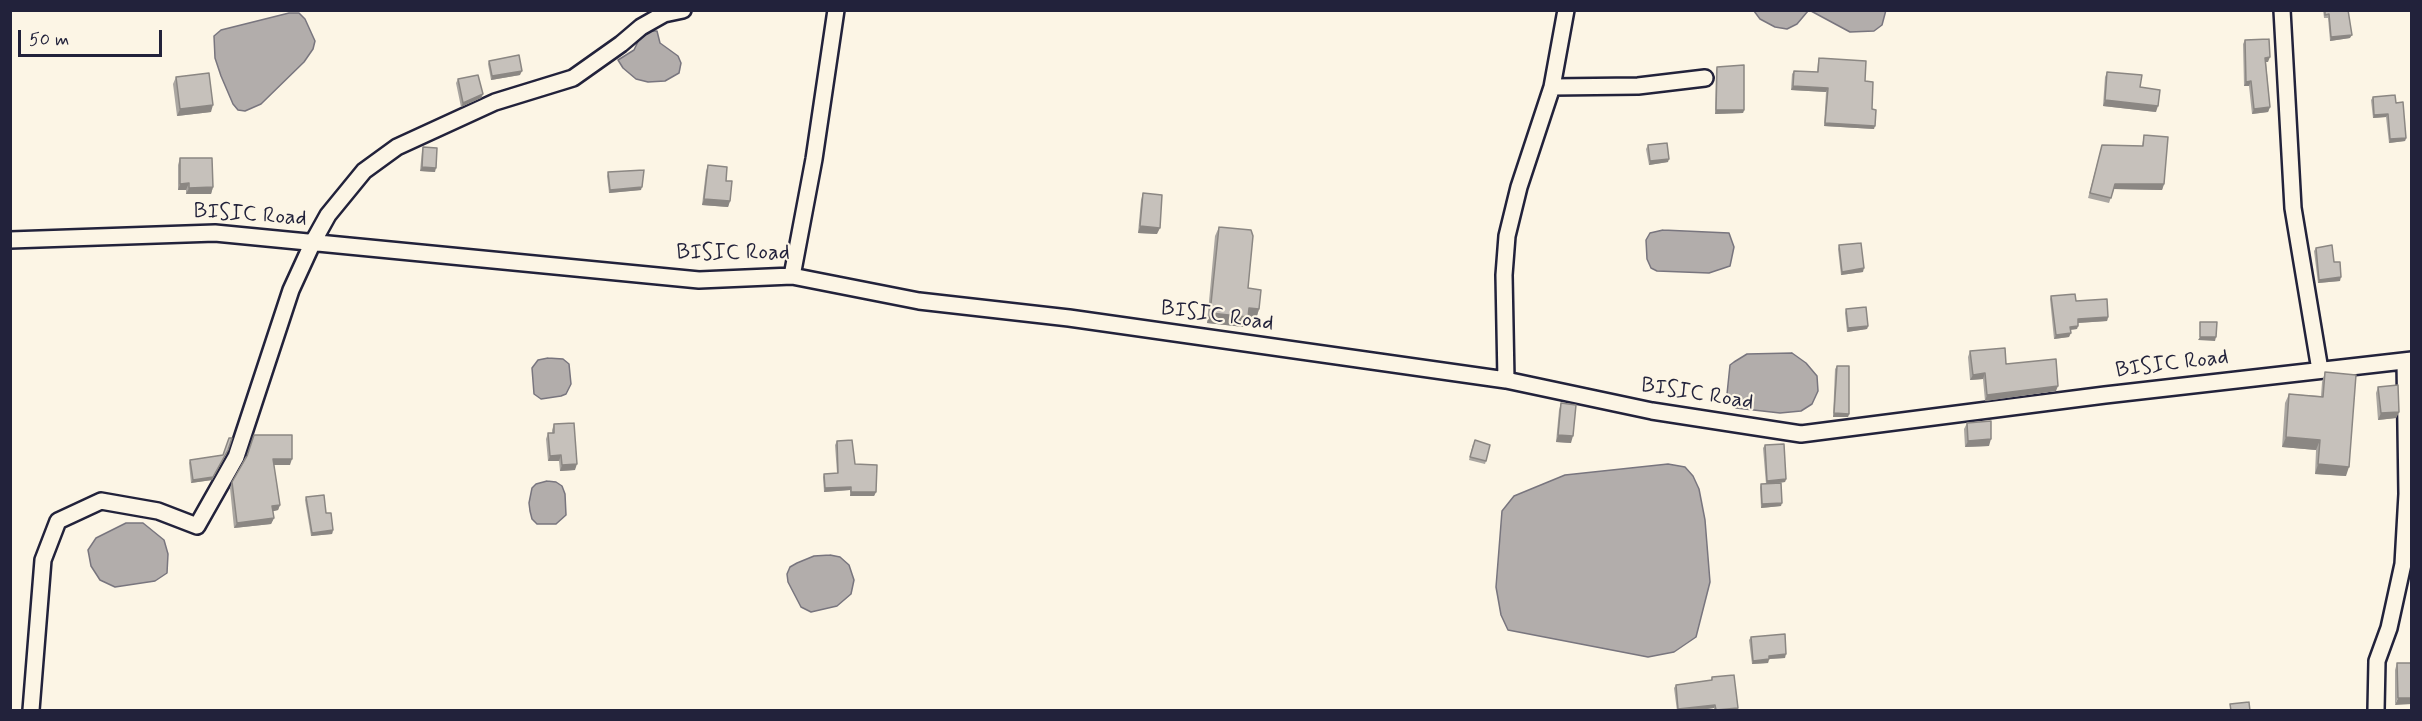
<!DOCTYPE html>
<style>
body{margin:0}
#map{position:relative;width:2422px;height:721px;overflow:hidden;background:#fcf5e5;font-family:Mynerve,sans-serif}
canvas{display:block}
.frame{position:absolute;inset:0;border:12px solid #22223b;pointer-events:none}
.scale{position:absolute;left:18px;top:30px;width:144px;height:27px;box-sizing:border-box;border:3px solid #22223b;border-top:0;padding-left:8px;font-size:18px;line-height:21px;white-space:nowrap;color:#22223b;-webkit-text-stroke:4px #fcf5e5;paint-order:stroke}
</style>
<div id="map">
<canvas width="2422" height="721"></canvas>
<div class="frame"></div>
<div class="scale">50 m</div>
</div>
<script>
const context = document.querySelector('canvas').getContext('2d');
context.lineJoin = 'round';
function paint(path, color) {
  context.fillStyle = color;
  context.fill(path, 'evenodd');
}
function shape(rows) {
  const path = new Path2D();
  for (const r of rows) {
    path.moveTo(r[0], r[1]);
    for (let i = 2; i < r.length; i += 2) path.lineTo(r[i], r[i + 1]);
  }
  return path;
}
function strokePath(path, color, width, dash) {
  context.strokeStyle = color;
  context.lineWidth = width;
  context.lineCap = dash ? 'butt' : 'round';
  context.setLineDash(dash || []);
  context.stroke(path);
}
function write(font, color, halo, rows, align = 'center') {
  context.font = font + ' Mynerve,sans-serif';
  context.lineWidth = 4.5;
  context.setLineDash([]);
  context.textBaseline = 'middle';
  context.strokeStyle = halo;
  context.fillStyle = color;
  for (const [text, x, y, turn = 0] of rows) {
    context.save();
    context.translate(x, y);
    context.rotate((+turn || 0) * Math.PI / 180);
    context.textAlign = isNaN(turn) ? turn : align;
    if (halo) context.strokeText(text, 0, 0);
    context.fillText(text, 0, 0);
    context.restore();
  }
}
const water = shape([
 [1886,10,1882,25,1874,31,1850,32,1811,11,1886,10],
 [1754,11,1808,11,1797,24,1787,29,1775,27,1760,19,1754,11],
 [289,13,299,13,305,19,315,41,313,49,304,62,261,104,245,111,238,110,233,104,221,76,215,58,214,36,221,30,289,13],
 [650,31,657,31,660,43,678,56,681,63,679,73,665,81,648,82,636,79,623,68,618,60,634,50,642,33,650,31],
 [1663,230,1729,233,1734,247,1730,266,1709,273,1657,271,1651,268,1647,259,1646,240,1650,233,1663,230],
 [1792,353,1806,363,1817,376,1818,391,1812,404,1801,411,1780,413,1736,408,1731,403,1727,394,1730,365,1734,362,1747,354,1792,353],
 [548,358,563,359,569,364,571,384,566,394,561,396,541,399,534,394,532,368,538,360,548,358],
 [1668,464,1685,467,1693,476,1699,489,1705,520,1710,582,1696,637,1674,652,1648,657,1508,630,1501,615,1496,587,1502,511,1514,496,1565,475,1668,464],
 [547,481,556,482,562,486,565,494,566,515,556,524,537,524,532,519,530,511,529,503,532,488,536,484,547,481],
 [126,523,143,523,164,540,168,554,167,573,155,581,115,587,100,580,91,566,88,550,96,538,126,523],
 [830,555,840,557,849,565,854,580,851,594,837,606,811,612,801,607,788,582,787,574,790,567,797,563,814,556,830,555]
]);
const minor = shape([
 [2282,10,2293,208,2320,370],
 [1552,87,1638,86,1705,78],
 [10,240,215,233,699,280,792,276,919,301,1069,318,1506,380,1652,411,1801,434,2105,395,2412,360],
 [792,276,814,159,836,10],
 [1506,380,1504,275,1507,236,1519,187,1552,87,1566,10],
 [31,710,43,560,58,521,101,501,158,511,197,526,236,457,291,290,313,242,328,215,364,171,397,147,495,102,573,78,621,44,641,27,664,14,683,10],
 [2376,710,2377,661,2389,628,2403,564,2407,494,2405,361]
]);
const wall = shape([
 [2323,10,2348,10,2350,38,2330,41,2328,18,2324,18],
 [2245,40,2268,62,2266,62,2270,107,2268,112,2252,114,2249,86,2244,86,2243,44],
 [1819,58,1865,81,1872,109,1874,129,1824,126,1826,92,1791,90,1792,74,1794,71,1817,72,1818,62],
 [489,61,520,75,491,80,488,64],
 [1717,67,1744,110,1743,113,1715,114,1716,70],
 [2107,72,2140,87,2156,112,2103,106,2105,77],
 [176,77,211,112,177,116,173,84],
 [458,79,483,94,481,98,461,107,456,83],
 [2373,97,2396,103,2406,138,2405,141,2389,143,2386,117,2373,118,2371,100],
 [2144,135,2164,184,2162,190,2114,189,2109,203,2088,198,2102,145,2142,146],
 [1648,145,1668,162,1649,165,1646,149],
 [423,147,435,172,420,171,422,150],
 [180,158,213,187,211,194,186,194,186,190,178,190,178,165],
 [708,165,726,181,730,201,728,207,702,205,706,171],
 [608,172,641,190,609,193,607,176],
 [1143,193,1157,234,1138,233,1141,200],
 [1219,227,1248,288,1259,309,1256,319,1248,318,1244,327,1207,323,1215,236],
 [1839,245,1863,272,1841,275,1838,249],
 [2316,248,2334,262,2340,281,2318,283,2314,251],
 [2051,296,2076,301,2108,317,2107,321,2078,323,2077,329,2070,330,2069,337,2054,339,2050,299],
 [1846,309,1868,326,1867,329,1847,332,1845,313],
 [1970,351,2006,364,2056,391,1985,401,1983,379,1970,380,1968,357],
 [1837,366,1849,414,1848,417,1833,417,1835,369],
 [2325,372,2346,476,2315,474,2316,450,2282,447,2285,403,2289,394,2321,396,2322,382],
 [2378,387,2399,412,2396,418,2378,420,2376,393],
 [1561,403,1571,443,1556,442,1559,410],
 [1967,423,1989,446,1965,447,1964,429],
 [554,424,575,470,560,471,559,461,548,461,546,439,548,433,552,433,552,430],
 [837,441,855,464,876,492,874,496,850,496,850,490,824,492,823,477,824,474,837,473,835,445],
 [1473,444,1486,461,1485,464,1469,460],
 [1765,445,1786,479,1785,482,1779,483,1781,506,1761,508,1760,487,1761,484,1766,484,1763,448],
 [227,453,212,480,191,483,189,463,190,460,223,455],
 [246,456,290,465,274,465,280,505,278,510,273,511,274,518,271,524,234,528,230,488,232,482],
 [306,497,326,513,333,530,332,534,311,536,305,500],
 [1751,637,1785,658,1769,659,1768,663,1752,664,1749,640],
 [2397,663,2412,663,2395,705,2395,670],
 [1712,677,1738,708,1737,711,1714,711,1714,708,1693,711,1677,711,1674,688,1676,685,1711,680]
]);
const shadedWall = shape([
 [2352,35,2350,38,2330,41,2331,37],
 [2270,57,2268,62,2264,62,2265,58],
 [522,71,520,75,491,80,492,76],
 [2251,81,2249,86,2244,86,2246,82],
 [1793,86,1828,88,1826,92,1791,90],
 [483,94,481,98,461,107,463,103],
 [2105,100,2158,106,2156,112,2103,106],
 [213,105,211,112,177,116,180,109],
 [2270,107,2268,112,2252,114,2254,109],
 [1716,110,1744,110,1743,113,1715,114],
 [2388,114,2386,117,2373,118,2374,115],
 [1825,123,1875,126,1874,129,1824,126],
 [2406,138,2405,141,2389,143,2390,139],
 [1669,159,1668,162,1649,165,1650,161],
 [422,167,436,168,435,172,420,171],
 [189,183,186,190,178,190,180,184],
 [2115,184,2164,184,2162,190,2113,189],
 [213,187,211,194,186,194,189,188],
 [642,187,641,190,609,193,610,190],
 [704,199,730,201,728,207,702,205],
 [1140,226,1160,228,1157,234,1138,233],
 [1864,268,1863,272,1841,275,1842,272],
 [2341,277,2340,281,2318,283,2319,280],
 [1249,308,1259,309,1256,319,1248,318,1244,327,1207,323,1210,313],
 [2108,317,2107,321,2077,323,2078,319],
 [1868,326,1867,329,1847,332,1848,328],
 [2078,326,2077,329,2068,330,2070,327],
 [2071,333,2069,337,2054,339,2056,335],
 [2200,337,2216,337,2215,341,2198,340],
 [1985,373,1983,379,1970,380,1973,375],
 [2058,386,2056,391,1985,401,1987,395],
 [2399,412,2396,418,2378,420,2381,413],
 [1834,413,1849,414,1848,417,1833,417],
 [1558,435,1573,436,1571,443,1556,442],
 [2286,437,2320,440,2316,450,2282,447],
 [1991,439,1989,446,1965,447,1968,441],
 [228,450,212,480,191,483,193,480,213,477],
 [561,455,559,461,548,461,550,456],
 [273,459,292,459,290,465,271,465],
 [577,464,575,470,560,471,562,465],
 [2318,464,2349,467,2346,476,2315,474],
 [1786,479,1785,482,1766,484,1767,481],
 [851,487,850,490,824,492,825,488],
 [851,492,876,492,874,496,850,496],
 [1782,503,1781,506,1761,508,1762,504],
 [280,505,278,510,270,512,272,506],
 [274,518,271,524,234,528,237,523],
 [333,530,332,534,311,536,312,533],
 [1786,654,1785,658,1769,659,1768,663,1752,664,1753,661,1769,656],
 [2398,698,2412,698,2412,704,2395,705],
 [1715,705,1714,708,1693,711,1678,711,1678,709],
 [1738,708,1737,711,1716,711]
]);
const building = shape([
 [2325,10,2348,10,2352,35,2331,37,2329,14,2325,15,2325,10],
 [2269,39,2270,57,2265,58,2270,107,2254,109,2251,81,2246,82,2245,40,2269,39],
 [519,55,522,71,492,76,489,61,519,55],
 [1819,58,1866,61,1865,81,1873,82,1872,109,1876,110,1875,126,1825,123,1828,88,1793,86,1794,71,1818,72,1819,58],
 [1744,65,1744,110,1716,110,1717,67,1744,65],
 [2107,72,2142,75,2140,87,2160,90,2158,106,2105,100,2107,72],
 [209,73,213,105,180,109,176,77,209,73],
 [478,75,483,94,463,103,458,79,478,75],
 [2395,95,2396,103,2403,102,2406,138,2390,139,2388,114,2374,115,2373,97,2395,95],
 [2144,135,2168,137,2164,184,2115,184,2111,198,2090,193,2102,145,2143,146,2144,135],
 [1667,143,1669,159,1650,161,1648,145,1667,143],
 [423,147,437,148,436,168,422,167,423,147],
 [180,158,212,158,213,187,189,188,189,183,180,184,180,158],
 [708,165,727,167,726,181,732,181,730,201,704,199,708,165],
 [644,170,642,187,610,190,608,172,644,170],
 [1143,193,1162,195,1160,228,1140,226,1143,193],
 [1219,227,1251,230,1253,236,1248,288,1261,290,1259,309,1249,308,1248,317,1210,313,1219,227],
 [1861,243,1864,268,1842,272,1839,245,1861,243],
 [2332,245,2334,262,2340,262,2341,277,2319,280,2316,248,2332,245],
 [2075,294,2076,301,2107,299,2108,317,2078,319,2078,326,2070,327,2071,333,2056,335,2051,296,2075,294],
 [1866,307,1868,326,1848,328,1846,309,1866,307],
 [2200,322,2217,322,2216,337,2200,337,2200,322],
 [2005,348,2006,364,2056,359,2058,386,1987,395,1985,373,1973,375,1970,351,2005,348],
 [1837,366,1849,366,1849,414,1834,413,1837,366],
 [2325,372,2356,375,2349,467,2318,464,2320,440,2286,437,2289,394,2323,397,2325,372],
 [2398,385,2399,412,2381,413,2378,387,2398,385],
 [1561,403,1576,405,1573,436,1558,435,1561,403],
 [1991,421,1991,439,1968,441,1967,423,1991,421],
 [574,423,577,464,562,465,561,455,550,456,548,433,554,433,554,424,574,423],
 [254,435,292,435,292,459,273,459,280,505,272,506,274,518,237,523,232,482,247,456,254,435],
 [229,438,232,438,228,450,213,477,193,480,190,460,223,455,229,438],
 [852,440,855,464,877,465,876,492,851,492,851,487,825,488,824,474,838,473,837,441,852,440],
 [1475,440,1490,445,1486,461,1470,457,1475,440],
 [1784,444,1786,479,1767,481,1765,445,1784,444],
 [1781,483,1782,503,1762,504,1761,484,1781,483],
 [324,495,326,513,331,513,333,530,312,533,306,497,324,495],
 [1785,634,1786,654,1769,656,1769,659,1753,661,1751,637,1785,634],
 [2397,663,2412,663,2412,698,2398,698,2397,663],
 [1734,675,1738,708,1716,710,1715,705,1678,709,1676,685,1712,680,1712,677,1734,675],
 [2249,702,2250,711,2231,711,2230,704,2249,702]
]);
const streetNames = [
 ["BISIC Road",250,216,4],
 ["BISIC Road",733,254],
 ["BISIC Road",1217,317,8],
 ["BISIC Road",2172,365,-7],
 ["BISIC Road",1697,395,9]
];
paint(water, '#b2adab');
strokePath(water, '#78757e', 1.5);
strokePath(minor, '#22223b', 20);
strokePath(minor, '#fcf5e5', 15);
paint(wall, '#aaa6a1');
paint(shadedWall, '#8b8783');
paint(building, '#c6c1bb');
strokePath(building, '#8b8783', 1.5);
write('22px', '#22223b', '#fcf5e5', streetNames);
</script>
